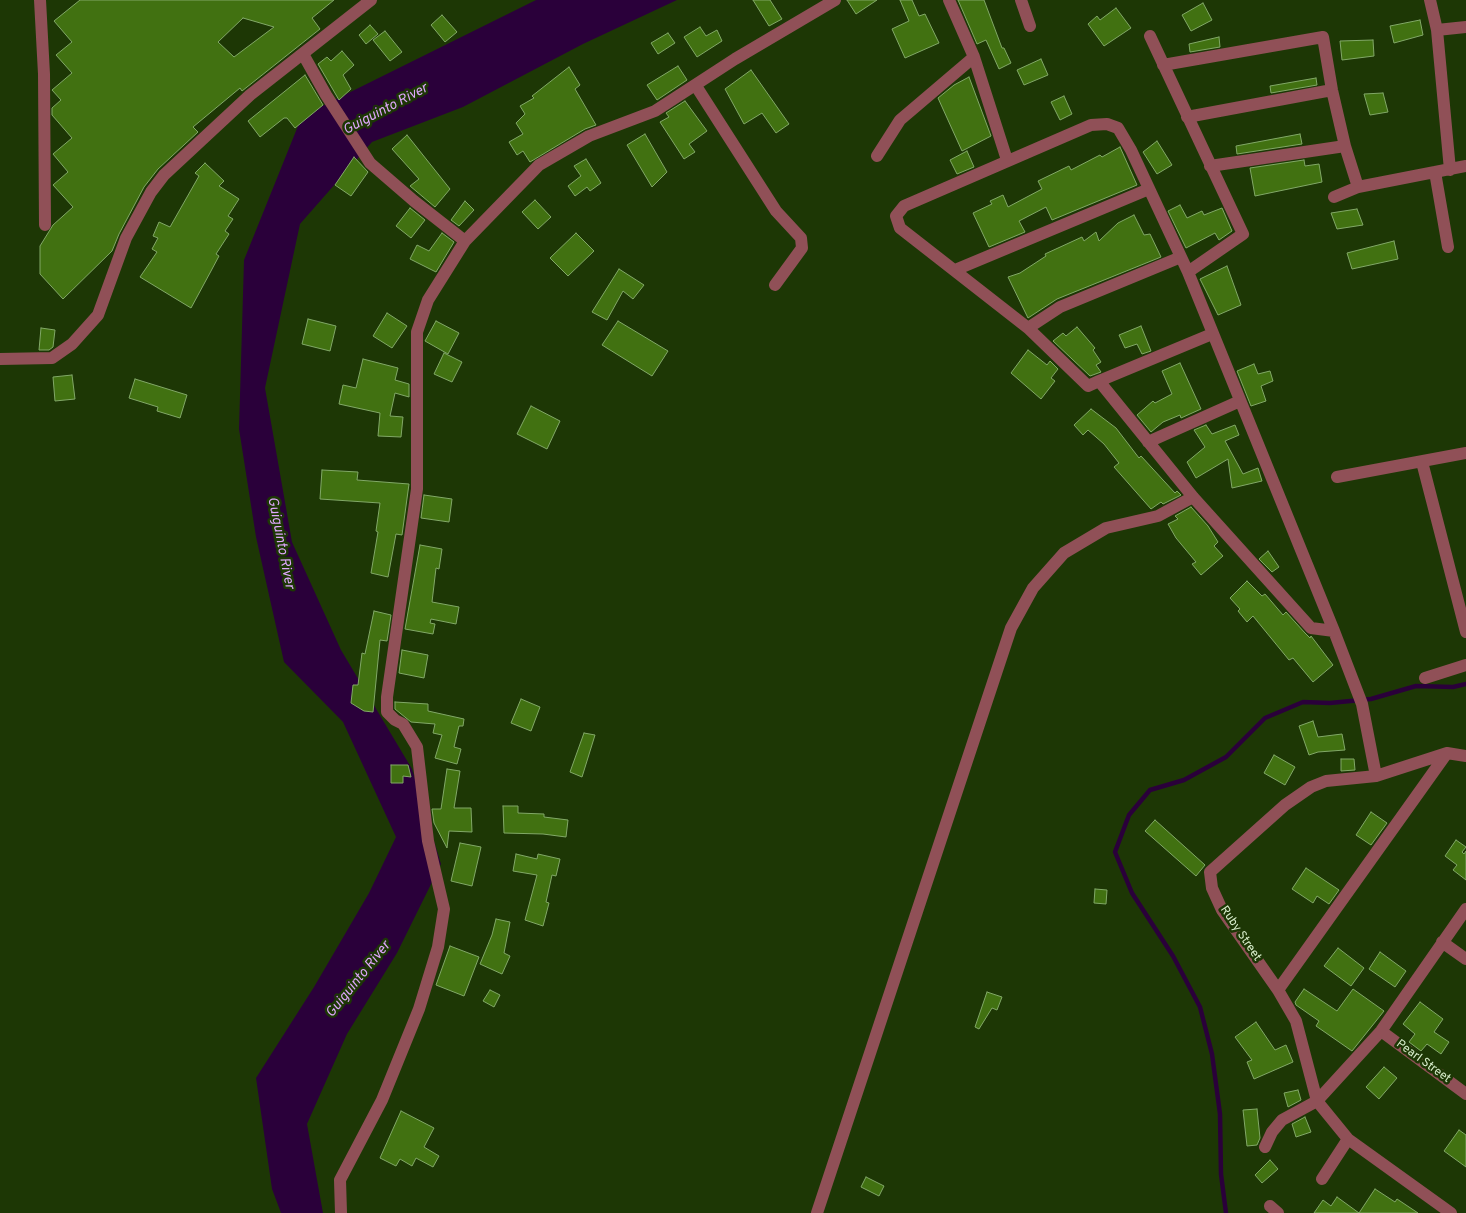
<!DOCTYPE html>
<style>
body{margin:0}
canvas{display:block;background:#1d3705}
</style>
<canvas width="1466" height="1213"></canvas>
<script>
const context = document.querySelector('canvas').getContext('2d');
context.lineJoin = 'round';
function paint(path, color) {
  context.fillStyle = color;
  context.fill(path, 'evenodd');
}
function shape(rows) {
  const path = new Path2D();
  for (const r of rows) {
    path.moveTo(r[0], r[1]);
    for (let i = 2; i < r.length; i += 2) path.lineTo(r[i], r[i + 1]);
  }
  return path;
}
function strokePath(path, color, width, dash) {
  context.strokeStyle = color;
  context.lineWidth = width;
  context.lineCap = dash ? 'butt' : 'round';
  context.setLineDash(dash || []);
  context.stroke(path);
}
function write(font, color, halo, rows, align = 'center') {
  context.font = font + ' Overpass,sans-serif';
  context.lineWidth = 5;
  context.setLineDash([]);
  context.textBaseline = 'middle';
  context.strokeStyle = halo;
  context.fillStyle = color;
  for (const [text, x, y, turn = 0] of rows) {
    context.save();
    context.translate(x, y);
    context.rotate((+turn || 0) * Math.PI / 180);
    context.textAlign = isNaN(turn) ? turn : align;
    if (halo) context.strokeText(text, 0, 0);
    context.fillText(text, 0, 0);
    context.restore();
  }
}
const water = shape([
 [536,0,677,0,583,44,463,107,372,142,300,224,265,388,292,542,341,650,412,769,441,864,397,953,347,1034,307,1124,323,1213,281,1213,272,1189,256,1078,314,987,369,893,396,837,343,722,284,662,256,537,239,429,244,260,302,116]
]);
const stream = shape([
 [1226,1213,1221,1174,1220,1114,1212,1054,1200,1007,1173,956,1132,893,1115,852,1129,815,1150,790,1184,780,1226,757,1265,718,1303,702,1330,703,1371,699,1416,686,1453,687,1466,684]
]);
const building = shape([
 [80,0,334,0,312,18,320,29,242,91,240,88,193,127,198,132,158,169,144,187,119,234,112,251,63,299,40,274,40,246,53,225,73,207,53,185,68,172,53,154,72,138,52,115,52,108,61,100,52,90,72,73,56,55,72,42,54,21,80,0],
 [243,18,274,27,234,57,218,42,243,18],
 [753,0,770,0,782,19,769,26,753,0],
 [847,0,877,0,856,14,847,0],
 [900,0,912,0,919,16,925,14,939,43,905,58,892,29,909,21,900,0],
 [958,0,984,0,1002,48,1004,48,1011,63,999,69,986,40,977,44,958,0],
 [1203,3,1212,20,1191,31,1182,15,1203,3],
 [1116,8,1131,28,1104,46,1088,24,1097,16,1100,20,1116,8],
 [442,15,457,32,445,42,431,25,442,15],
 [1420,20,1423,35,1394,43,1390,26,1420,20],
 [370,25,378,34,366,44,359,35,370,25],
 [700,27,706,36,717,30,722,41,697,57,684,37,700,27],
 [385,31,402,52,390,61,373,40,385,31],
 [668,33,675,43,658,54,651,43,668,33],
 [1219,37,1220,47,1190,52,1189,44,1219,37],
 [1373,40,1374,56,1342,60,1340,41,1373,40],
 [342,51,354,65,343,75,351,89,339,100,318,64,327,57,331,61,342,51],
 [1041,59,1048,75,1024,85,1017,70,1041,59],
 [678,66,687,80,657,100,647,85,678,66],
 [569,67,580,85,575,89,596,125,585,129,530,162,523,151,517,155,509,142,523,134,516,123,525,114,520,106,534,98,532,96,569,67],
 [751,70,789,124,776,133,762,113,744,124,725,89,751,70],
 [305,75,323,105,295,128,287,118,284,118,260,137,248,121,305,75],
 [969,77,991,136,962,151,938,98,954,85,969,77],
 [1316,78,1317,85,1271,93,1270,86,1316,78],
 [1383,93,1388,112,1370,115,1364,94,1383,93],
 [1064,96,1072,114,1060,120,1051,102,1064,96],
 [685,101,707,131,689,144,695,152,684,159,660,122,669,117,666,113,685,101],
 [645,134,667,172,652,187,627,145,645,134],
 [1300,134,1302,144,1237,154,1236,146,1300,134],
 [407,135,450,189,435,207,410,186,419,179,392,149,407,135],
 [1157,141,1172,165,1157,174,1143,152,1157,141],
 [1120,147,1137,185,1052,220,1046,207,1019,221,1025,232,989,247,973,213,992,204,990,201,1003,195,1008,207,1042,189,1038,181,1069,166,1071,170,1100,155,1102,157,1120,147],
 [967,151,974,167,957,174,950,160,967,151],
 [354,157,368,172,351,196,335,185,354,157],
 [586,159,601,183,590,191,587,187,575,196,568,186,581,176,574,166,586,159],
 [1304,160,1305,166,1319,164,1322,182,1255,196,1250,168,1304,160],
 [205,163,224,181,219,186,239,199,228,216,233,219,225,231,229,234,216,254,219,256,211,271,191,308,140,277,157,252,152,249,158,238,153,236,159,222,170,227,199,176,195,173,205,163],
 [535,200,551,217,538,229,522,212,535,200],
 [465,201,474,210,459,226,451,220,465,201],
 [1180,205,1187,218,1202,211,1204,215,1222,208,1232,231,1219,240,1215,233,1186,248,1168,211,1180,205],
 [410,208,425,220,411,238,396,226,410,208],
 [1357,209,1363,225,1337,229,1331,213,1357,209],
 [1134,215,1144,235,1150,234,1161,257,1057,299,1028,318,1008,277,1020,273,1046,256,1045,254,1082,237,1084,241,1096,232,1099,241,1118,223,1134,215],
 [442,233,454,242,436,272,410,259,417,245,429,251,442,233],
 [576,233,594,251,568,276,550,258,576,233],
 [1394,241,1398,259,1352,269,1347,253,1394,241],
 [1227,266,1241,305,1218,315,1200,279,1227,266],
 [619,269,644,285,633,299,623,291,607,320,592,312,619,269],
 [387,313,407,326,392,348,373,336,387,313],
 [308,319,336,326,330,351,302,344,308,319],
 [436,321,459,333,448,354,425,341,436,321],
 [618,321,668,351,652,376,602,345,618,321],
 [1141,326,1151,351,1142,354,1137,344,1125,348,1119,335,1141,326],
 [1077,327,1095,348,1093,350,1101,362,1096,365,1101,372,1090,376,1053,341,1063,333,1066,336,1077,327],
 [41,328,55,330,53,347,49,350,39,350,41,328],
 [1028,350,1047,365,1050,361,1058,369,1051,378,1055,381,1041,399,1011,373,1028,350],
 [444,353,462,362,452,382,434,374,444,353],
 [363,359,398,368,395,380,409,384,409,397,395,393,390,416,403,417,401,437,378,436,380,413,339,404,343,385,356,388,363,359],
 [1180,363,1201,409,1181,418,1180,415,1163,422,1151,432,1137,415,1153,401,1155,403,1172,394,1162,371,1180,363],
 [1254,364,1258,374,1270,371,1273,381,1261,386,1266,401,1251,406,1237,371,1254,364],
 [72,375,75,399,55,401,53,377,72,375],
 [135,379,187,395,180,418,157,411,158,407,129,398,135,379],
 [531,406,560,421,547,449,517,434,531,406],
 [1091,409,1116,428,1139,458,1141,456,1175,493,1177,491,1181,495,1163,504,1161,502,1151,509,1114,467,1119,463,1104,444,1088,430,1083,435,1074,425,1091,409],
 [1206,425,1212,434,1235,425,1239,435,1225,441,1243,474,1258,468,1262,481,1232,488,1228,459,1196,478,1187,462,1205,447,1194,430,1206,425],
 [322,470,358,472,357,480,409,484,402,535,396,534,388,577,371,573,378,532,376,531,380,503,320,499,322,470],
 [424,495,452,499,449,522,421,518,424,495],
 [1191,507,1208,526,1218,542,1214,546,1223,556,1201,575,1192,564,1196,562,1176,538,1168,524,1178,519,1175,516,1191,507],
 [420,545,442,549,439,569,436,568,432,602,459,607,456,624,431,619,430,623,435,624,433,634,405,629,420,545],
 [1268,551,1279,567,1272,572,1259,559,1268,551],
 [1247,581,1262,596,1265,594,1283,615,1286,612,1305,633,1310,638,1311,636,1333,665,1313,682,1293,658,1289,660,1253,616,1247,622,1238,611,1240,609,1230,598,1247,581],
 [374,611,391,615,387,641,380,640,373,712,364,711,351,703,353,685,358,685,362,653,365,654,374,611],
 [402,650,428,655,424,678,399,673,402,650],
 [521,699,540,707,531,731,511,723,521,699],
 [395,702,428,704,428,711,464,719,463,726,459,726,454,747,461,749,457,764,435,758,442,735,433,733,435,724,411,722,395,709,395,702],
 [1313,721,1318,737,1342,734,1345,750,1318,752,1309,755,1299,726,1313,721],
 [584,733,595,735,582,777,570,772,584,733],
 [1274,755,1295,767,1285,785,1264,773,1274,755],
 [1341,759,1354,759,1355,770,1341,771,1341,759],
 [391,765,408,765,411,777,403,776,403,783,391,783,391,765],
 [447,769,460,771,454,808,471,808,472,832,449,831,447,848,434,823,432,809,441,809,447,769],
 [503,806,518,806,518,813,544,814,544,817,568,820,566,837,543,834,504,833,503,806],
 [1371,812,1387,823,1371,845,1356,835,1371,812],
 [1155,820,1205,865,1196,876,1145,831,1155,820],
 [1456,840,1466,847,1462,852,1464,854,1466,851,1466,880,1453,870,1457,865,1445,856,1456,840],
 [460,843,481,847,472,886,451,881,460,843],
 [516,854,537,859,538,854,560,859,556,876,552,875,546,902,549,903,543,926,525,920,537,875,513,871,516,854],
 [1306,868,1339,890,1329,904,1317,896,1313,903,1292,889,1306,868],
 [1095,889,1107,890,1106,904,1094,903,1095,889],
 [496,919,510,922,504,953,510,956,502,974,480,964,492,935,496,919],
 [450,946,479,957,464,996,436,985,450,946],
 [1338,948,1364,968,1351,986,1324,966,1338,948],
 [1380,952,1406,971,1395,987,1369,969,1380,952],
 [1304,989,1337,1011,1353,989,1384,1011,1352,1051,1316,1026,1319,1021,1296,1005,1295,1002,1304,989],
 [490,990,500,995,494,1007,483,1001,490,990],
 [987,992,1002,997,997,1010,992,1008,979,1029,975,1027,987,992],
 [1420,1002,1443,1019,1434,1032,1449,1042,1441,1054,1427,1044,1421,1051,1409,1042,1415,1034,1403,1024,1420,1002],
 [1256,1022,1275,1050,1286,1045,1293,1062,1254,1079,1247,1062,1252,1060,1235,1037,1256,1022],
 [1384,1067,1397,1078,1379,1099,1366,1087,1384,1067],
 [1298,1090,1301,1100,1288,1107,1284,1093,1298,1090],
 [1257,1109,1260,1138,1257,1145,1247,1146,1243,1110,1257,1109],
 [401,1111,434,1128,424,1147,439,1156,433,1167,416,1158,412,1166,400,1159,396,1166,380,1158,401,1111],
 [1305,1117,1311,1132,1296,1137,1292,1124,1305,1117],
 [1459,1130,1466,1135,1466,1167,1444,1151,1459,1130],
 [1270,1160,1278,1169,1262,1183,1255,1175,1270,1160],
 [866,1177,884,1186,879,1196,861,1187,866,1177],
 [1375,1189,1395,1202,1397,1199,1418,1213,1359,1213,1375,1189],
 [1337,1197,1359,1213,1314,1213,1323,1200,1331,1206,1337,1197]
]);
const minor = shape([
 [40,0,44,74,45,225],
 [949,0,974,57,1007,160],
 [1021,0,1030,26],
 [1430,0,1437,30,1450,170],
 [1437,30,1466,27],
 [1150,36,1243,234,1188,272],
 [303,54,326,95,370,163,414,201,465,241,539,165,589,136,655,111,735,59,835,0],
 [1163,65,1323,37,1332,90,1345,146,1358,187,1466,166],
 [696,86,776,211,801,238,802,248,775,285],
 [1187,117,1332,90],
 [877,156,900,120,974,57],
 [1210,166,1345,146],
 [1435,172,1448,247],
 [1334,197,1358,187],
 [955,270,1149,189],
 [1028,328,1060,307,1181,257],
 [0,359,52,358,72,344,98,315,126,238,151,192,164,175,250,95,371,0],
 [1099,381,1212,334],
 [1148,442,1240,401],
 [1422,462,1466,632],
 [1337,477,1466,453],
 [1334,631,1311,628,1193,497,1099,381,1088,386,1028,328,900,228,896,216,904,206,1091,125,1107,124,1118,128,1131,150,1188,272,1334,631,1362,704,1376,776],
 [1425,678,1466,665],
 [1442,942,1466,959],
 [1278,990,1447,753],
 [1381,1031,1466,1094],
 [1265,1147,1272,1132,1282,1120,1317,1101,1381,1031,1466,909],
 [1322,1179,1348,1139],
 [1270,1206,1278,1213],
 [341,1213,340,1180,382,1100,419,1009,438,947,444,909,428,841,417,747,403,724,395,720,387,712,387,697,417,489,417,332,428,300,465,241],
 [817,1213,1011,628,1033,588,1064,553,1106,528,1158,516,1193,497],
 [1451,1213,1348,1139,1317,1101,1296,1021,1278,990,1222,910,1212,888,1210,872,1285,805,1311,787,1326,781,1376,776,1447,753,1466,756]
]);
const streetNames = [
 ["Ruby Street",1240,934,56],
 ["Pearl Street",1423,1062,36]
];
const waterNames = [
 ["Guiguinto River",386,110,-28],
 ["Guiguinto River",280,543,79],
 ["Guiguinto River",359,980,-51]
];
paint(water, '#2a003a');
strokePath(stream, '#2a003a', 4.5);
paint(building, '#417111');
strokePath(building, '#81a867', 1);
strokePath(minor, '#905057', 12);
write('12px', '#d9eecc', '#1d3705', streetNames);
write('italic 14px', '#dea6fb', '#1d3705', waterNames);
</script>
